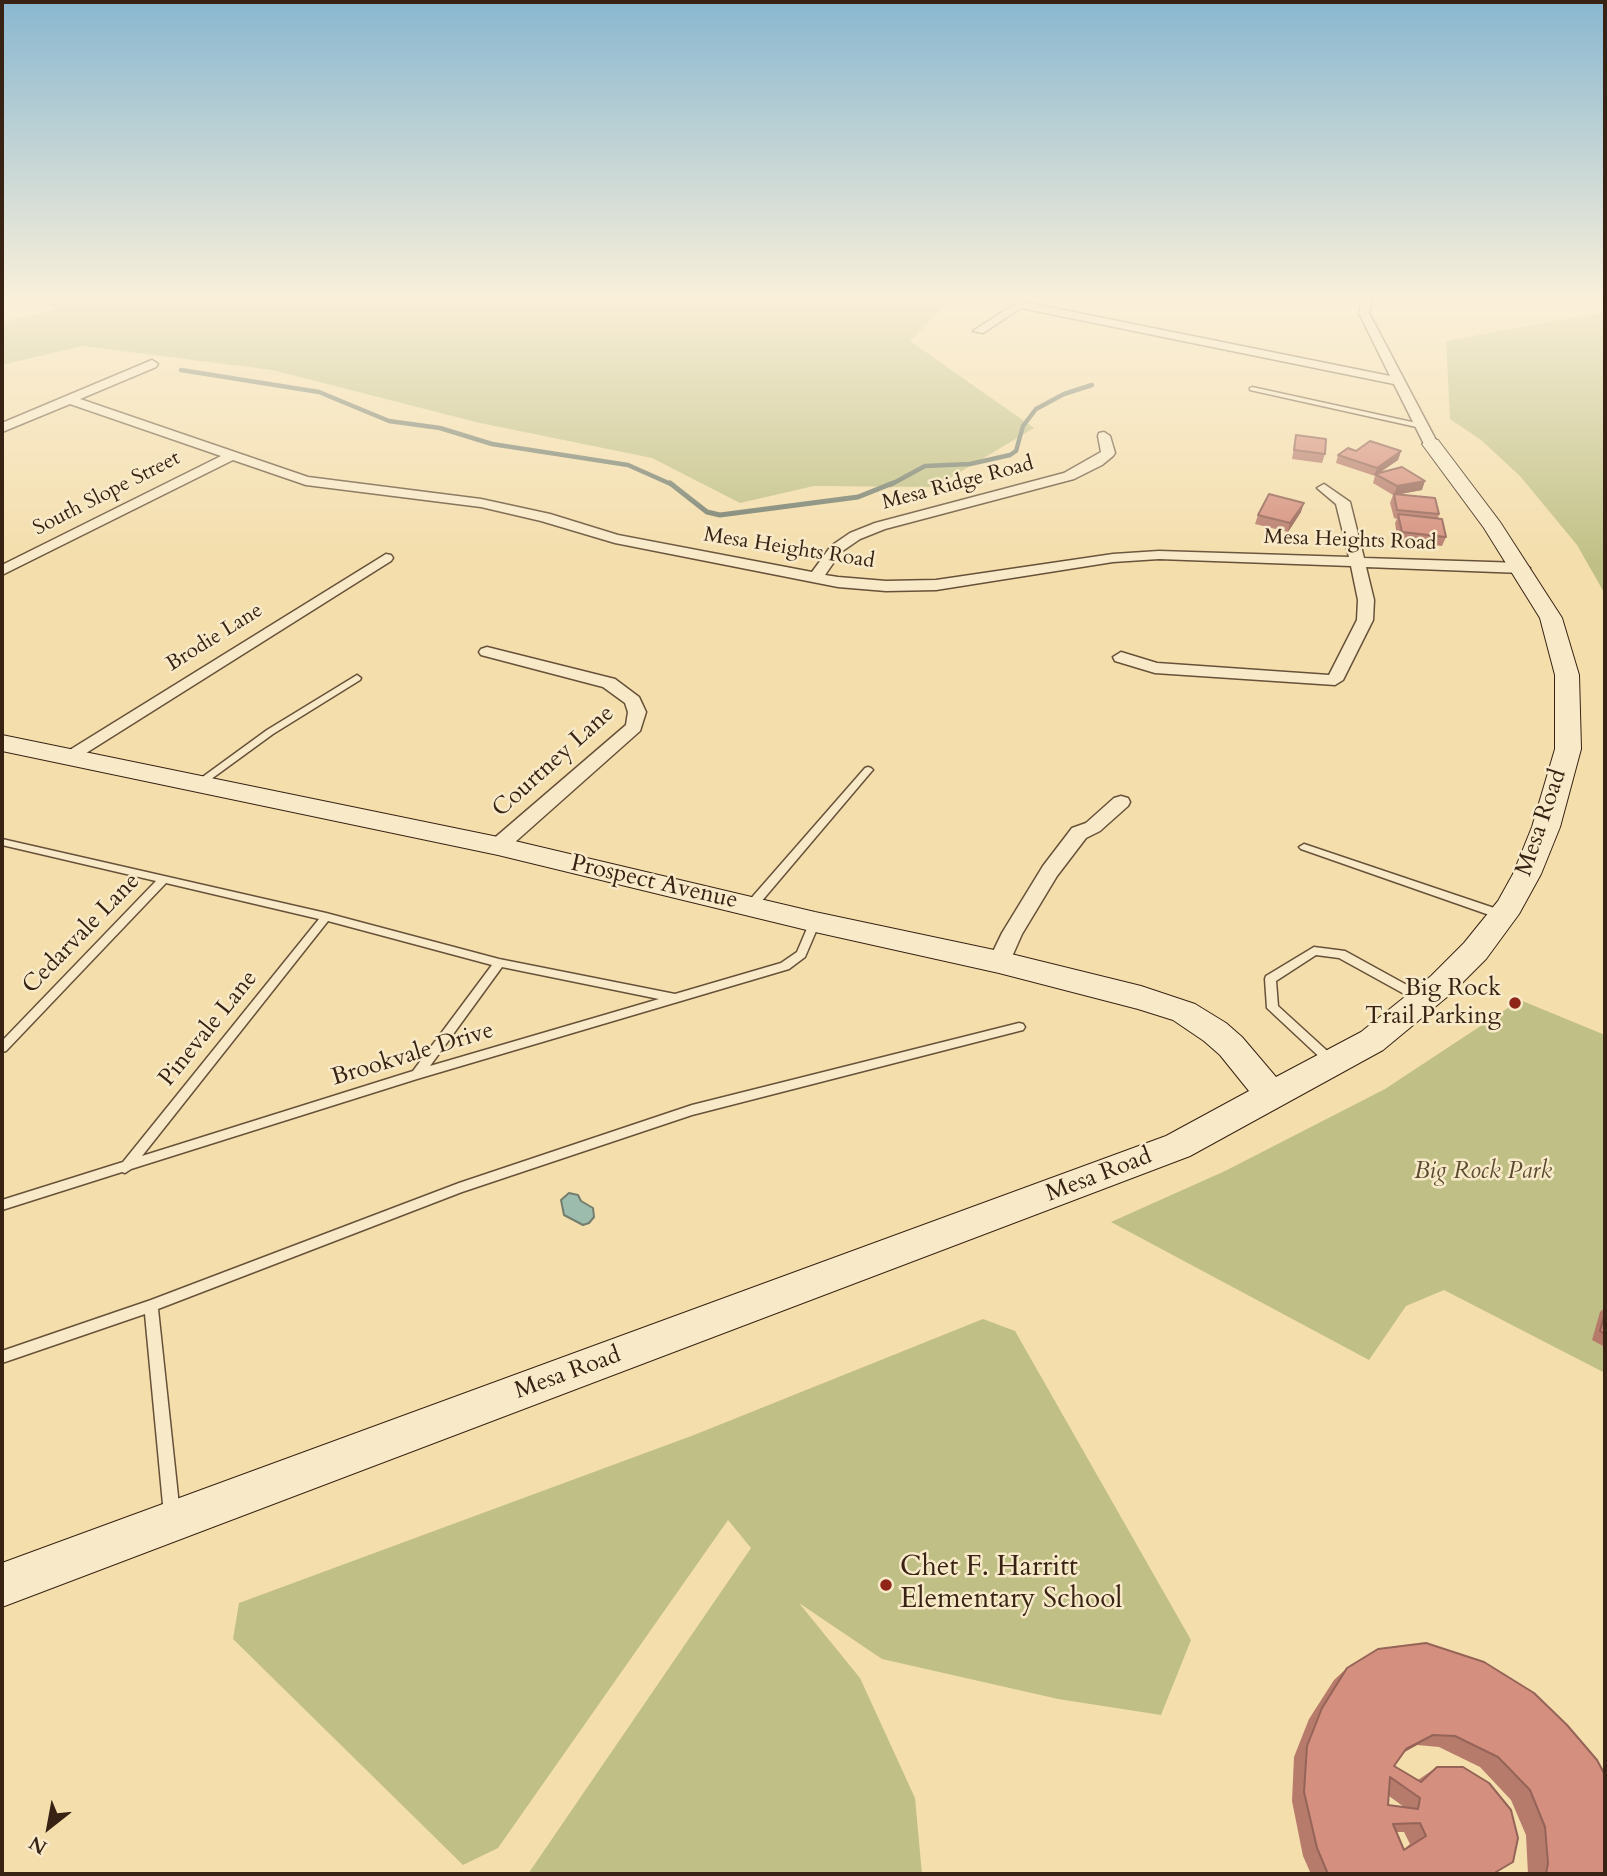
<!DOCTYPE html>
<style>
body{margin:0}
#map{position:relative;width:1607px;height:1876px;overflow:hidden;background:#f4deac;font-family:Cardo,serif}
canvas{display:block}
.frame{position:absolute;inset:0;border:4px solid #382213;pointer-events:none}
.north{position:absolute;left:14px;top:1792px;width:70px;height:70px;-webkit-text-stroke:5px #f8eac9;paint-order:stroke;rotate:211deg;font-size:19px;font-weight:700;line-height:28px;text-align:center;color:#382213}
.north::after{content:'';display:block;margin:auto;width:24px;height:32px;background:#382213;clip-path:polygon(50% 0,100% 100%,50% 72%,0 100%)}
</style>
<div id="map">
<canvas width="1607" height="1876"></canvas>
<div class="frame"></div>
<div class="north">N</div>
</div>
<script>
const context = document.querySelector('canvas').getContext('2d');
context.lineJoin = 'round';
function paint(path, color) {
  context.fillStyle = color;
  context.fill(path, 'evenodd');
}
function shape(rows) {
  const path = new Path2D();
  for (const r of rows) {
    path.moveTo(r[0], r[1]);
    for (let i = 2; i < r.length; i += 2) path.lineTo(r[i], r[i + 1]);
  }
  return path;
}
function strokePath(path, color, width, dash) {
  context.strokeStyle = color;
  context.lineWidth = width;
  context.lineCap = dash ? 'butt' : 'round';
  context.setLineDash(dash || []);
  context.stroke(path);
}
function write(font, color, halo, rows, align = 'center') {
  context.font = font + ' Cardo,serif';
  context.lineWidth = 5;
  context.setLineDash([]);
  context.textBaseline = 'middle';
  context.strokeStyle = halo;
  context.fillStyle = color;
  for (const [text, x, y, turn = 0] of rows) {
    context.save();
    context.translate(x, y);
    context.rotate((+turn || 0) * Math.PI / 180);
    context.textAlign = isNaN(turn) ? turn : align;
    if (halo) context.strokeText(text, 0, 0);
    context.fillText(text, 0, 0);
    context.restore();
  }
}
const green = shape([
 [41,300,950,300,910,341,1034,428,935,487,814,486,740,503,652,458,480,423,272,370,82,346,2,365,2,323,57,309],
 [1605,312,1605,594,1577,545,1520,476,1481,440,1450,419,1446,341],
 [1520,1000,1605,1035,1605,1373,1444,1290,1406,1306,1369,1360,1111,1222,1225,1171,1385,1089],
 [983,1319,1015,1331,1191,1640,1161,1715,1058,1699,882,1659,799,1603,860,1678,915,1798,922,1874,528,1874,751,1548,728,1520,498,1848,463,1865,233,1639,239,1603,694,1435]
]);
const water = shape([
 [569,1193,578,1195,581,1201,593,1208,594,1217,589,1223,583,1225,564,1215,561,1200,569,1193]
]);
const streamFar1 = shape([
 [181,370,319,392,389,421,440,428,492,444,628,465,673,485],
 [890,485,925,466,970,464,1010,455,1016,451,1023,426,1036,409,1064,394,1092,385]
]);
const stream = shape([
 [670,483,707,512,720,515,858,497,893,483]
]);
const lane = shape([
 [1252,387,1421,424,1424,426,1421,428,1250,390,1250,388,1252,387],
 [357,675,361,678,360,680,273,734,203,785,197,785,195,783,197,781,267,730,357,675],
 [868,767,871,768,873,770,871,772,755,909,747,909,746,906,747,903,865,768,868,767],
 [2,839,326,913,499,959,675,994,781,963,797,952,811,919,819,919,820,922,805,957,789,969,417,1079,131,1169,125,1173,122,1172,2,1210,2,1200,123,1162,319,919,166,883,6,1051,2,1052,2,1041,156,881,2,845,2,839],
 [328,921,492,965,413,1071,142,1156,328,921],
 [502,967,659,999,430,1066,502,967],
 [1304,844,1506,912,1507,915,1506,918,1498,918,1301,849,1299,847,1304,844],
 [1314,947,1345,951,1425,995,1426,998,1425,1001,1421,1002,1417,1001,1339,958,1316,955,1276,981,1278,1006,1335,1058,1337,1061,1335,1064,1331,1066,1327,1064,1267,1008,1265,979,1266,976,1314,947],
 [1019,1023,1023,1024,1025,1027,1023,1030,692,1115,462,1192,158,1309,180,1515,177,1520,172,1523,167,1520,164,1515,145,1314,2,1363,2,1351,151,1300,459,1183,692,1105,1019,1023]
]);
const street = shape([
 [1362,300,1372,300,1369,313,1438,444,1436,447,1426,447,1424,444,1394,384,1021,308,983,333,973,331,1019,301,1390,376,1359,313,1362,300],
 [152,360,158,364,156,367,80,399,308,477,481,499,550,514,618,535,812,572,831,546,850,533,875,523,1064,473,1101,452,1098,436,1099,433,1104,432,1110,436,1115,453,1113,456,1102,465,1074,479,885,529,860,539,841,552,825,575,838,577,886,581,936,580,1113,554,1159,551,1349,557,1336,504,1317,488,1324,484,1350,502,1364,558,1522,563,1530,568,1522,573,1366,567,1374,600,1373,620,1343,680,1335,685,1155,673,1115,661,1113,657,1121,652,1157,663,1329,675,1357,620,1358,600,1351,566,1159,559,1113,562,936,590,886,591,838,587,615,543,541,521,481,507,306,485,233,460,2,575,2,565,221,456,70,404,2,432,2,423,152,360],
 [386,554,391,555,393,558,391,561,75,760,69,762,60,756,386,554],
 [487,647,615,679,639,697,646,712,640,731,505,851,498,853,491,851,488,846,491,841,626,725,628,712,625,703,603,687,481,655,479,652,481,649,487,647],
 [1121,796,1128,798,1130,802,1128,806,1100,831,1086,838,1057,876,1022,934,1007,968,999,970,991,968,988,962,1002,933,1043,866,1072,828,1086,823,1114,798,1121,796]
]);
const secondary = shape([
 [1431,438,1438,440,1500,522,1562,618,1579,675,1581,749,1560,827,1541,874,1519,914,1486,959,1453,992,1383,1050,1190,1156,2,1607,2,1563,1166,1136,1249,1091,1220,1055,1204,1041,1173,1020,1138,1009,999,973,815,932,498,855,2,751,2,735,498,837,815,912,999,951,1141,986,1195,1004,1226,1023,1242,1037,1276,1077,1361,1032,1431,976,1464,943,1498,901,1513,874,1532,827,1555,749,1555,675,1540,618,1484,528,1422,444,1431,438]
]);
const wall = shape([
 [1296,435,1325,454,1322,463,1292,459],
 [1356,451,1401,451,1398,460,1378,474,1422,490,1396,495,1439,514,1438,519,1446,537,1442,546,1398,541,1395,523,1397,519,1394,518,1390,503,1393,495,1373,483,1375,476,1336,463,1338,455],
 [1301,512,1288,532,1255,524,1258,515],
 [1605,1307,1605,1347,1592,1340,1600,1312],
 [1426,1643,1605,1874,1528,1874,1526,1835,1511,1800,1480,1767,1439,1747,1417,1745,1403,1753,1394,1766,1418,1780,1437,1767,1497,1874,1311,1874,1303,1856,1292,1801,1294,1757,1309,1719,1334,1680,1347,1668],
 [1389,1796,1404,1807,1388,1805],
 [1396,1832,1404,1832,1410,1844,1404,1849]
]);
const shadedWall = shape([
 [1401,451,1398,460,1376,475,1375,474,1374,477,1377,468],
 [1425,481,1422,490,1394,495,1397,486],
 [1304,503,1301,512,1288,532,1290,523],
 [1433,1735,1417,1745,1391,1759,1406,1749]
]);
const building = shape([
 [1296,435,1326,439,1325,454,1294,450,1296,435],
 [1370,441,1401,451,1377,468,1338,455,1348,448,1356,451,1370,441],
 [1402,467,1425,481,1397,486,1375,474,1402,467],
 [1269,494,1304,503,1290,523,1258,515,1269,494],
 [1394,494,1435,498,1439,514,1397,510,1394,494],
 [1398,514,1442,519,1446,537,1402,532,1398,514],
 [1605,1313,1605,1334,1600,1331,1605,1313],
 [1426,1643,1484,1662,1534,1693,1567,1725,1597,1760,1605,1775,1605,1874,1546,1874,1548,1863,1545,1827,1530,1790,1498,1757,1455,1736,1433,1735,1406,1749,1394,1766,1421,1782,1437,1767,1463,1767,1489,1783,1511,1810,1518,1838,1513,1862,1496,1872,1497,1874,1328,1874,1317,1848,1304,1792,1307,1746,1322,1708,1347,1668,1378,1649,1426,1643],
 [1390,1777,1420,1798,1418,1809,1388,1805,1390,1777],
 [1420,1823,1426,1836,1404,1850,1393,1824,1420,1823]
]);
const markers = [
 [1515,1003,7,"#8f2418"],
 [886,1585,7,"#8f2418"]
];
const farStreetnames = [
 ["Mesa Ridge Road",958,484,-15],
 ["South Slope Street",107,494,-27],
 ["Mesa Heights Road",1350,541,2],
 ["Mesa Heights Road",789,549,9],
 ["Brodie Lane",215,638,-32]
];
const streetNames = [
 ["Courtney Lane",554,762,-42],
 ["Mesa Road",1542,823,-71],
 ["Prospect Avenue",654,883,13],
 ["Cedarvale Lane",82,934,-46],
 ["Pinevale Lane",209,1029,-51],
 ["Brookvale Drive",413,1055,-17],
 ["Mesa Road",1099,1176,-21],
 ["Mesa Road",568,1374,-20]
];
const poiNames = [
 ["Big Rock",1501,989],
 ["Trail Parking",1501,1017]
];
const parkNames = [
 ["Big Rock Park",1483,1172]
];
const nearPoinames = [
 ["Chet F. Harritt",900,1569],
 ["Elementary School",900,1601]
];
paint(green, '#c0c086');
paint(water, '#9cbcad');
strokePath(water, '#747e6f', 2);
strokePath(streamFar1, '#747e6f', 4.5);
strokePath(stream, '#747e6f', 5);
strokePath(lane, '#675139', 3);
strokePath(street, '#675139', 3);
strokePath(secondary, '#382213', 2);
paint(lane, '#f8eac9');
paint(street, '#f8eac9');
paint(secondary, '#f8eac9');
paint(wall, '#b77b6c');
paint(shadedWall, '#956458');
paint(building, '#d58f7e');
strokePath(building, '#956458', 2);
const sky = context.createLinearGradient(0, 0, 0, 563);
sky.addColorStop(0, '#89b7d0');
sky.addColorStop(0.53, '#faf0da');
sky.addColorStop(1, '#faf0da00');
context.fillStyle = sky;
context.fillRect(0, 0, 1607, 563);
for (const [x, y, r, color] of markers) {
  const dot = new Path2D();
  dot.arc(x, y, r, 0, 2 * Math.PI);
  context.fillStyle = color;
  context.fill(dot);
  strokePath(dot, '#f8eac9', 2.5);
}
write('21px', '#382213', '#f8eac9', farStreetnames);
write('24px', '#382213', '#f8eac9', streetNames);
write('24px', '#382213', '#f8eac9', poiNames, 'right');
write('italic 24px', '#5a4a30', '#f8eac9', parkNames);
write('28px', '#382213', '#f8eac9', nearPoinames, 'left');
</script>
